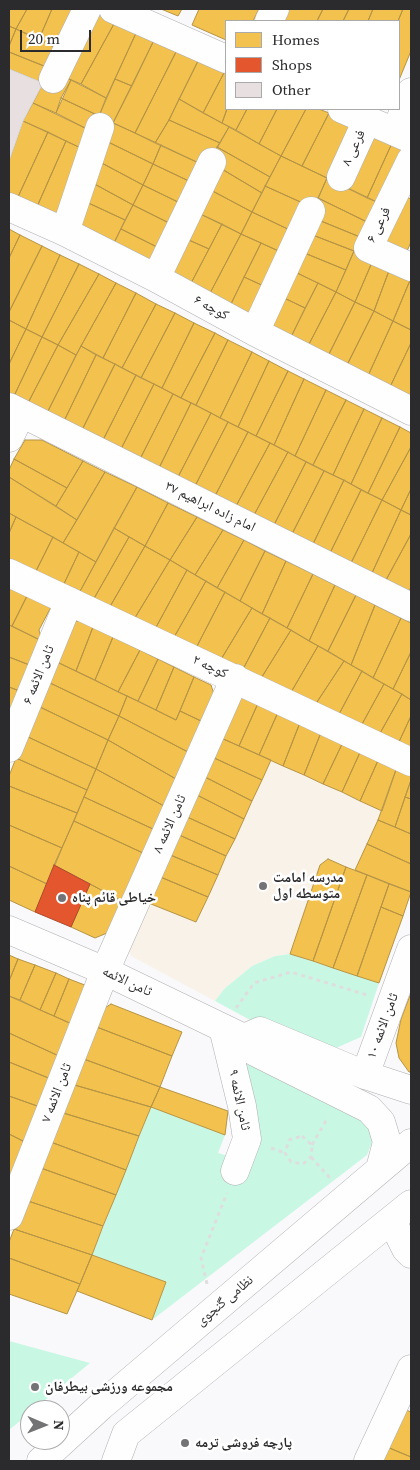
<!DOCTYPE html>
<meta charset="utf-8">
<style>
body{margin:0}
#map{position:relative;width:420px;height:1470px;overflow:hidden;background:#f9f8fb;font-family:"Source Serif 4",serif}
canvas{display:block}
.frame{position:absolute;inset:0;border:10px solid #2b2a2c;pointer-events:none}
.legend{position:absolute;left:225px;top:20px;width:175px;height:90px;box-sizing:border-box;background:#fff;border:1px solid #aaaaab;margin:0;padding:6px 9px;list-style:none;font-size:15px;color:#2b2a2c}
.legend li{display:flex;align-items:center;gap:10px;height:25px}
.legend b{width:25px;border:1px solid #aaaaab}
.north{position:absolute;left:20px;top:1400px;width:50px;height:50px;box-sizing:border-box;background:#fff;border:1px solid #aaaaab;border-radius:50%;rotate:91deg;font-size:14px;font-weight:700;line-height:20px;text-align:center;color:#2b2a2c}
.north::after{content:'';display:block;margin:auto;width:18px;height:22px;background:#737274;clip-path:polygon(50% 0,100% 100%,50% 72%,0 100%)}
.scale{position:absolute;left:20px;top:30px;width:71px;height:22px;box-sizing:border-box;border:2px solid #2b2a2c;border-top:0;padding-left:6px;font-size:15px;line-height:18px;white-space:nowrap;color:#2b2a2c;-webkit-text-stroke:4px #fff;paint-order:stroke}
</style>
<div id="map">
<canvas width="420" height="1470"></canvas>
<div class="frame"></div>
<ul class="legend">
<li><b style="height:14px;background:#f2c14e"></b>Homes</li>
<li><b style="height:14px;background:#e4572e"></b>Shops</li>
<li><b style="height:14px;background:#e8e0e0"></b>Other</li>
</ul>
<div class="north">N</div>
<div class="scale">20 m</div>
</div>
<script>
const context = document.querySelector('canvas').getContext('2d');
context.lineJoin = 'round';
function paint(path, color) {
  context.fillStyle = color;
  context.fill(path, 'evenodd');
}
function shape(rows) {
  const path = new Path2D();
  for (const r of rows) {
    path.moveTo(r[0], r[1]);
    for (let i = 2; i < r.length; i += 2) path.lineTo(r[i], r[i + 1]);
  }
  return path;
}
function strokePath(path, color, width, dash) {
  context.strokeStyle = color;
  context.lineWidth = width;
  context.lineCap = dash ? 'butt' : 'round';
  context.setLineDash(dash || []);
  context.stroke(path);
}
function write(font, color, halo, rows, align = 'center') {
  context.font = font + ' "Source Serif 4","Noto Naskh Arabic",serif';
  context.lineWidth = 5;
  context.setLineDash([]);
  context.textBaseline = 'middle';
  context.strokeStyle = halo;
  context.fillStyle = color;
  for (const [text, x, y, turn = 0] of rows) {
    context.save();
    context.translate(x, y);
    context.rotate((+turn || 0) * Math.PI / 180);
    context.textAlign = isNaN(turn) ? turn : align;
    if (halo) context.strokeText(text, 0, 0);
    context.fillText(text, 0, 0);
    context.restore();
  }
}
const education = shape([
 [271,760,382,811,355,870,328,859,320,865,290,954,275,956,252,966,224,989,215,1001,131,956,127,944,146,902,196,922]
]);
const green = shape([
 [290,954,379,983,361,1037,329,1051,252,1021,215,1001,224,989,252,966,275,956],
 [230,1053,352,1113,365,1123,371,1131,372,1142,367,1155,152,1320,166,1282,92,1255,151,1107,225,1135,218,1153,235,1158],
 [9,1341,90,1363,33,1410,30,1410,30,1413,9,1430]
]);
const homes = shape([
 [9,9,27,9,16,29,9,26,9,9],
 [27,9,52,9,39,39,16,29,27,9],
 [52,9,76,9,58,49,39,39,52,9],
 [161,9,182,9,178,16,161,9],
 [199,9,259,9,253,21,226,21,226,40,192,25,199,9],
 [289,9,323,9,317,21,284,21,289,9],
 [323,9,349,9,343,21,317,21,323,9],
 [349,9,373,9,368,21,343,21,349,9],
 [373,9,403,9,398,21,368,21,373,9],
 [403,9,411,9,411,51,399,80,398,21,403,9],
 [93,12,115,22,81,84,62,76,93,12],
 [115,22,137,31,106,98,81,84,115,22],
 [9,26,16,29,9,46,9,26],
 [16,29,58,49,49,68,9,52,9,46,16,29],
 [137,31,155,38,132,86,115,79,137,31],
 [155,38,178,48,135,133,113,123,155,38],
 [178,48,200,57,169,120,155,143,135,133,178,48],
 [9,52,49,68,43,83,9,69,9,52],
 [200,57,226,69,203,113,179,99,200,57],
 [226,69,227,109,222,123,203,113,226,69],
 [62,76,71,80,56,113,33,103,43,83,62,76],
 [115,79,132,86,113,123,99,116,115,79],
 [71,80,106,98,99,116,61,98,71,80],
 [61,98,99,116,93,132,56,113,61,98],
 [179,99,229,127,220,143,169,120,179,99],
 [33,103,93,132,85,150,23,121,33,103],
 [227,109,247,109,236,130,222,123,227,109],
 [247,109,277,109,259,144,236,130,247,109],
 [277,109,306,109,281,156,259,144,277,109],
 [306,109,319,109,329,113,302,166,281,156,306,109],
 [329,113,353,123,327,178,302,166,329,113],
 [169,120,220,143,212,157,203,165,155,143,169,120],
 [23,121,48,132,17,199,9,195,9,161,23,121],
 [109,121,161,145,153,164,102,139,109,121],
 [229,127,281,156,270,177,217,147,229,127],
 [48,132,66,141,36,209,17,199,48,132],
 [372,132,393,141,367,198,345,187,372,132],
 [102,139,153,164,143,185,96,160,102,139],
 [66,141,85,150,56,219,36,209,66,141],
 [393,141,404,145,377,202,367,198,393,141],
 [161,145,203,165,193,183,153,164,161,145],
 [217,147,270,177,262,193,215,165,212,157,217,147],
 [281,156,327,178,314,208,265,186,281,156],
 [96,160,143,185,133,205,89,181,96,160],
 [153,164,193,183,182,204,143,185,153,164],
 [215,165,262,193,252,212,205,187,215,165],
 [327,178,377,202,367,222,318,198,327,178],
 [89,181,133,205,125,220,82,200,89,181],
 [143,185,182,204,171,224,133,205,143,185],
 [265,186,307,205,294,232,252,212,265,186],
 [205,187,252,212,241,234,194,211,205,187],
 [402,195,411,199,411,242,404,258,378,246,402,195],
 [318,198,367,222,360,237,316,219,314,208,318,198],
 [82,200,125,220,112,247,73,228,82,200],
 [133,205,171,224,159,248,121,229,133,205],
 [194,211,222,224,209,249,182,237,194,211],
 [252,212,294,232,283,253,241,234,252,212],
 [316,219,360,237,354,251,310,234,316,219],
 [222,224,241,234,208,297,189,287,222,224],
 [9,229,20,235,9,258,9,229],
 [121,229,159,248,150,265,112,247,121,229],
 [241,234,261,243,229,308,208,297,241,234],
 [310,234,354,251,346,270,302,252,310,234],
 [20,235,42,246,9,312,9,258,20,235],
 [182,237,209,249,189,287,164,274,182,237],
 [261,243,283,253,266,287,244,277,261,243],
 [42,246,60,255,26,329,9,320,9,312,42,246],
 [354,251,373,260,355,302,336,292,354,251],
 [302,252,346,270,336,292,293,271,302,252],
 [60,255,79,264,42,337,26,329,60,255],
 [373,260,390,268,374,311,355,302,373,260],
 [79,264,99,274,58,345,42,337,79,264],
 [390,268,411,278,393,321,374,311,390,268],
 [293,271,318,283,305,308,282,297,293,271],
 [99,274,116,283,76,355,58,345,99,274],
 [244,277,266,287,250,319,229,308,244,277],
 [411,278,411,330,393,321,411,278],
 [116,283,136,293,103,358,81,346,116,283],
 [318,283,336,292,307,348,290,339,318,283],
 [336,292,355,302,327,358,307,348,336,292],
 [136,293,156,304,122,368,103,358,136,293],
 [282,297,305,308,290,339,267,328,282,297],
 [355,302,374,311,346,367,327,358,355,302],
 [156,304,175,313,141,378,122,368,156,304],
 [374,311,393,321,367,378,346,367,374,311],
 [175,313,194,323,162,388,141,378,175,313],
 [9,320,26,329,9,364,9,320],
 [393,321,411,330,411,343,389,389,367,378,393,321],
 [194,323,215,333,181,398,162,388,194,323],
 [26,329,42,337,14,396,9,394,9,364,26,329],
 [215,333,228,340,196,405,181,398,215,333],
 [42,337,58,345,28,403,14,396,42,337],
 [228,340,252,352,220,418,196,405,228,340],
 [411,343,411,400,389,389,411,343],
 [58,345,76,355,47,413,28,403,58,345],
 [81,346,96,355,64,421,47,413,81,346],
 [252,352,269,361,238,427,220,418,252,352],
 [96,355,115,364,82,430,64,421,96,355],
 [269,361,288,371,256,436,238,427,269,361],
 [115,364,136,375,103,440,82,430,115,364],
 [288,371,304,379,274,445,256,436,288,371],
 [136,375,154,384,121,449,103,440,136,375],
 [304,379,326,390,295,456,274,445,304,379],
 [154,384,173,394,140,459,121,449,154,384],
 [326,390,346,400,313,465,295,456,326,390],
 [173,394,191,403,159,468,140,459,173,394],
 [346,400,364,409,333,475,313,465,346,400],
 [191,403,211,413,178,477,159,468,191,403],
 [364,409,382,418,351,484,333,475,364,409],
 [211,413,228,422,195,486,178,477,211,413],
 [382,418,400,427,368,493,351,484,382,418],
 [228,422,248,432,215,496,195,486,228,422],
 [400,427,411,433,411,447,382,500,368,493,400,427],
 [248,432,270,443,236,506,215,496,248,432],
 [25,440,42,440,83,461,67,488,14,459,25,440],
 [270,443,288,452,254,515,236,506,270,443],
 [411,447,411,489,401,510,382,500,411,447],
 [288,452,306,462,274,525,254,515,288,452],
 [14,459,67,488,56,506,9,477,9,470,14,459],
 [83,461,105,472,77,520,56,506,83,461],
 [306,462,324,471,292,534,274,525,306,462],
 [324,471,344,480,313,544,292,534,324,471],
 [105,472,137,487,96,562,63,543,105,472],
 [9,477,77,520,63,543,9,513,9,477],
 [344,480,361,490,330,553,313,544,344,480],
 [137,487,168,503,145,546,114,528,137,487],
 [411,489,411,515,401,510,411,489],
 [361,490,382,500,351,563,330,553,361,490],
 [382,500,401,510,372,573,351,563,382,500],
 [168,503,197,517,170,560,145,546,168,503],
 [401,510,411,515,411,534,386,580,372,573,401,510],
 [9,513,16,517,9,533,9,513],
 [16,517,53,537,34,575,9,563,9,533,16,517],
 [197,517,223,530,195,575,170,560,197,517],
 [114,528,129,537,92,602,78,595,114,528],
 [223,530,244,540,217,588,195,575,223,530],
 [411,534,411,586,409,592,386,580,411,534],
 [53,537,79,552,62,588,34,575,53,537],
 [129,537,145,546,108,610,92,602,129,537],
 [244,540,265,551,240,601,217,588,244,540],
 [145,546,170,560,133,621,108,610,145,546],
 [265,551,286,561,262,614,240,601,265,551],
 [79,552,96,562,78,595,62,588,79,552],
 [170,560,187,570,154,631,133,621,170,560],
 [286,561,313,574,287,628,262,614,286,561],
 [187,570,206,581,173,639,154,631,187,570],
 [313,574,335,585,309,641,287,628,313,574],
 [206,581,225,592,195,650,173,639,206,581],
 [335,585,356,595,328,651,309,641,335,585],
 [9,587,27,596,12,626,9,625,9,587],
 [225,592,252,608,220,661,195,650,225,592],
 [356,595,375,605,351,665,328,651,356,595],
 [27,596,51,607,39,630,42,641,12,626,27,596],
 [375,605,401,618,373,678,351,665,375,605],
 [252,608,270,618,242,671,220,661,252,608],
 [270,618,291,630,260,680,242,671,270,618],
 [401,618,411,623,411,652,393,689,373,678,401,618],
 [81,620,93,627,76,671,57,662,74,622,81,620],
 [9,625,42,641,32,666,9,657,9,625],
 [93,627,113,637,95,680,76,671,93,627],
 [291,630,318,646,290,694,260,680,291,630],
 [113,637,140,650,118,692,95,680,113,637],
 [318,646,344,661,315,705,290,694,318,646],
 [140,650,158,659,138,701,118,692,140,650],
 [411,652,411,700,393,689,411,652],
 [9,657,32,666,27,680,17,690,9,687,9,657],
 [158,659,174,667,156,710,138,701,158,659],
 [344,661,362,671,338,716,315,705,344,661],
 [57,662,127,696,119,716,48,682,57,662],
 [174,667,194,677,176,720,156,710,174,667],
 [362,671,384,684,361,726,338,716,362,671],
 [194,677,211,685,214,694,201,721,180,711,194,677],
 [48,682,119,716,108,740,38,706,48,682],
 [384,684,402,694,379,735,361,726,384,684],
 [9,687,17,690,19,700,9,717,9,687],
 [402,694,411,700,411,716,398,744,379,735,402,694],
 [246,695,259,701,239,746,221,738,239,698,246,695],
 [127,696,176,720,180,711,201,721,188,752,119,716,127,696],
 [259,701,279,710,259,755,239,746,259,701],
 [38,706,108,740,96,769,26,736,38,706],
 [279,710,301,720,283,766,259,755,279,710],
 [119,716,188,752,176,779,108,740,119,716],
 [411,716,411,750,398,744,411,716],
 [301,720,322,730,304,775,283,766,301,720],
 [322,730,344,740,323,784,304,775,322,730],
 [26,736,96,769,87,790,16,758,26,736],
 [221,738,271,760,262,780,212,757,221,738],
 [108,740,176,779,164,806,96,769,108,740],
 [344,740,362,748,342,792,323,784,344,740],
 [362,748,380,756,360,801,342,792,362,748],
 [380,756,398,764,382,811,360,801,380,756],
 [212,757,262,780,252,801,203,776,212,757],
 [16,758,87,790,77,813,9,786,9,776,16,758],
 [398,764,411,771,411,780,395,827,378,820,398,764],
 [96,769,164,806,153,829,84,797,96,769],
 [203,776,252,801,244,819,195,794,203,776],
 [411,780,411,799,405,797,411,780],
 [9,786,77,813,62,848,9,825,9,786],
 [195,794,244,819,235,839,185,816,195,794],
 [84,797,153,829,143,853,74,821,84,797],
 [405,797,411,799,411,834,395,827,405,797],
 [185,816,235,839,226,856,177,834,185,816],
 [378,820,411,834,411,864,367,844,378,820],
 [74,821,143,853,122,901,54,865,74,821],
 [9,825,62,848,47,884,9,866,9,825],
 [177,834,226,856,218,875,168,854,177,834],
 [367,844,411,864,411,892,355,870,367,844],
 [168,854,218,875,208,897,158,876,168,854],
 [328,859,346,867,313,961,290,954,320,865,328,859],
 [9,866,47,884,35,912,9,900,9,866],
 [346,867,367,875,333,968,313,961,346,867],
 [367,875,389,884,357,976,333,968,367,875],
 [158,876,208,897,196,922,146,902,158,876],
 [90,884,122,901,107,933,95,938,71,927,90,884],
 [389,884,411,892,403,916,381,907,389,884],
 [381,907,403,916,379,983,357,976,381,907],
 [9,955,18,959,9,981,9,955],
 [18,959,35,965,20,1000,9,996,9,981,18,959],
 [35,965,56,973,40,1010,20,1000,35,965],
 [56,973,69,979,54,1016,40,1010,56,973],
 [69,979,90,987,74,1025,54,1016,69,979],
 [411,993,411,1072,409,1072,399,1058,396,1043,401,1019,411,993],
 [9,996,74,1025,61,1057,9,1033,9,996],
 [111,1004,182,1032,172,1056,94,1026,100,1011,111,1004],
 [94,1026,172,1056,160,1087,81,1058,94,1026],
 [9,1033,61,1057,51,1079,9,1062,9,1033],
 [81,1058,160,1087,151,1107,71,1084,81,1058],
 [9,1062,51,1079,40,1107,9,1096,9,1062],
 [71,1084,151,1107,139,1136,60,1112,71,1084],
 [160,1087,228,1111,225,1135,151,1107,160,1087],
 [9,1096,40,1107,25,1142,9,1134,9,1096],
 [60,1112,139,1136,126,1170,48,1141,60,1112],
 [9,1134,25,1142,11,1176,9,1175,9,1134],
 [48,1141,126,1170,116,1195,38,1167,48,1141],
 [38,1167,116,1195,103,1226,25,1200,38,1167],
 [25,1200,103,1226,92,1255,14,1229,25,1200],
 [14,1229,92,1255,80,1284,9,1258,9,1242,14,1229],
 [92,1255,166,1282,152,1320,77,1291,92,1255],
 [9,1258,80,1284,67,1314,9,1294,9,1258],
 [404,1409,411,1412,411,1457,387,1447,404,1409],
 [387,1447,411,1457,411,1461,381,1461,387,1447]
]);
const shops = shape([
 [54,865,90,884,71,927,35,912,54,865]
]);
const building = shape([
 [9,69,43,83,23,121,9,161,9,69]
]);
const path = shape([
 [236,1008,254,983,291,972,367,995],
 [302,1136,312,1145,311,1157,303,1164,291,1162,285,1153,289,1140,302,1136],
 [312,1145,328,1117],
 [271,1148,285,1153],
 [311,1157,331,1179],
 [207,1284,201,1258,227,1193]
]);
const minor = shape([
 [113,9,226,59],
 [269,21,275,9],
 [53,79,87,9],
 [342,109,411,139],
 [396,131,411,92],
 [411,160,368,248,411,267],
 [341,177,367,120],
 [9,207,65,232,156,278,255,332,411,411],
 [65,232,100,127],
 [156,278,212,162],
 [255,332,311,211],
 [9,407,411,607],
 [9,438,21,414],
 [9,573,411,762],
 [9,748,69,601],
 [9,930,105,971,244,1038,255,1052,369,1109,381,1122,387,1142,380,1169],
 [223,1028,242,1106,247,1139,235,1171],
 [244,1038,260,1031,365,1075,411,1090],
 [365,1075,411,949],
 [9,1216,105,971,235,678],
 [392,1221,406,1249,411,1254],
 [41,1461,101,1406,411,1143],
 [116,1461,126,1434,411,1204],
 [368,1461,411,1369]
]);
const markers = [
 [263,886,5,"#737274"],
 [62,898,5,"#737274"],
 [35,1387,5,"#737274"],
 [185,1443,5,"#737274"]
];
const streetNames = [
 ["فرعی ۸",354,148,-65],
 ["فرعی ۶",379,225,-64],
 ["کوچه ۶",211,308,29],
 ["امام زاده ابراهیم ۳۷",210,507,26],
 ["کوچه ۲",210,667,25],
 ["ثامن الائمه ۶",39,675,-68],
 ["ثامن الائمه ۸",170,824,-66],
 ["ثامن الائمه",127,982,25],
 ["ثامن الائمه ۱۰",383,1026,-70],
 ["ثامن الائمه ۷",57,1093,-69],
 ["ثامن الائمه ۹",239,1100,78],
 ["نظامی گنجوی",225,1301,-40]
];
const poiNames = [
 ["مدرسه امامت",273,878],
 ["متوسطه اول",273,894],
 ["خیاطی قائم پناه",72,898],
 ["مجموعه ورزشی بیطرفان",45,1387],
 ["پارچه فروشی ترمه",195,1443]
];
paint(education, '#f9f2e8');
paint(green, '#c8f8e3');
paint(homes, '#f2c14e');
strokePath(homes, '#b69444', 1);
paint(shops, '#e4572e');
strokePath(shops, '#ac4a2d', 1);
paint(building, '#e8e0e0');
strokePath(building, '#d9d8d8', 1);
strokePath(minor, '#b1b0b2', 29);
strokePath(path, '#dfdedf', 3, [4, 4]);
strokePath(minor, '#fefefe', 28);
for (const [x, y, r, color] of markers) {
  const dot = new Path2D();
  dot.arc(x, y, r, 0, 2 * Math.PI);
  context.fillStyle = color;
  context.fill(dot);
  strokePath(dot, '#fff', 2);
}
write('14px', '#2b2a2c', '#fff', streetNames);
write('bold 14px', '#2b2a2c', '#fff', poiNames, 'left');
</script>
